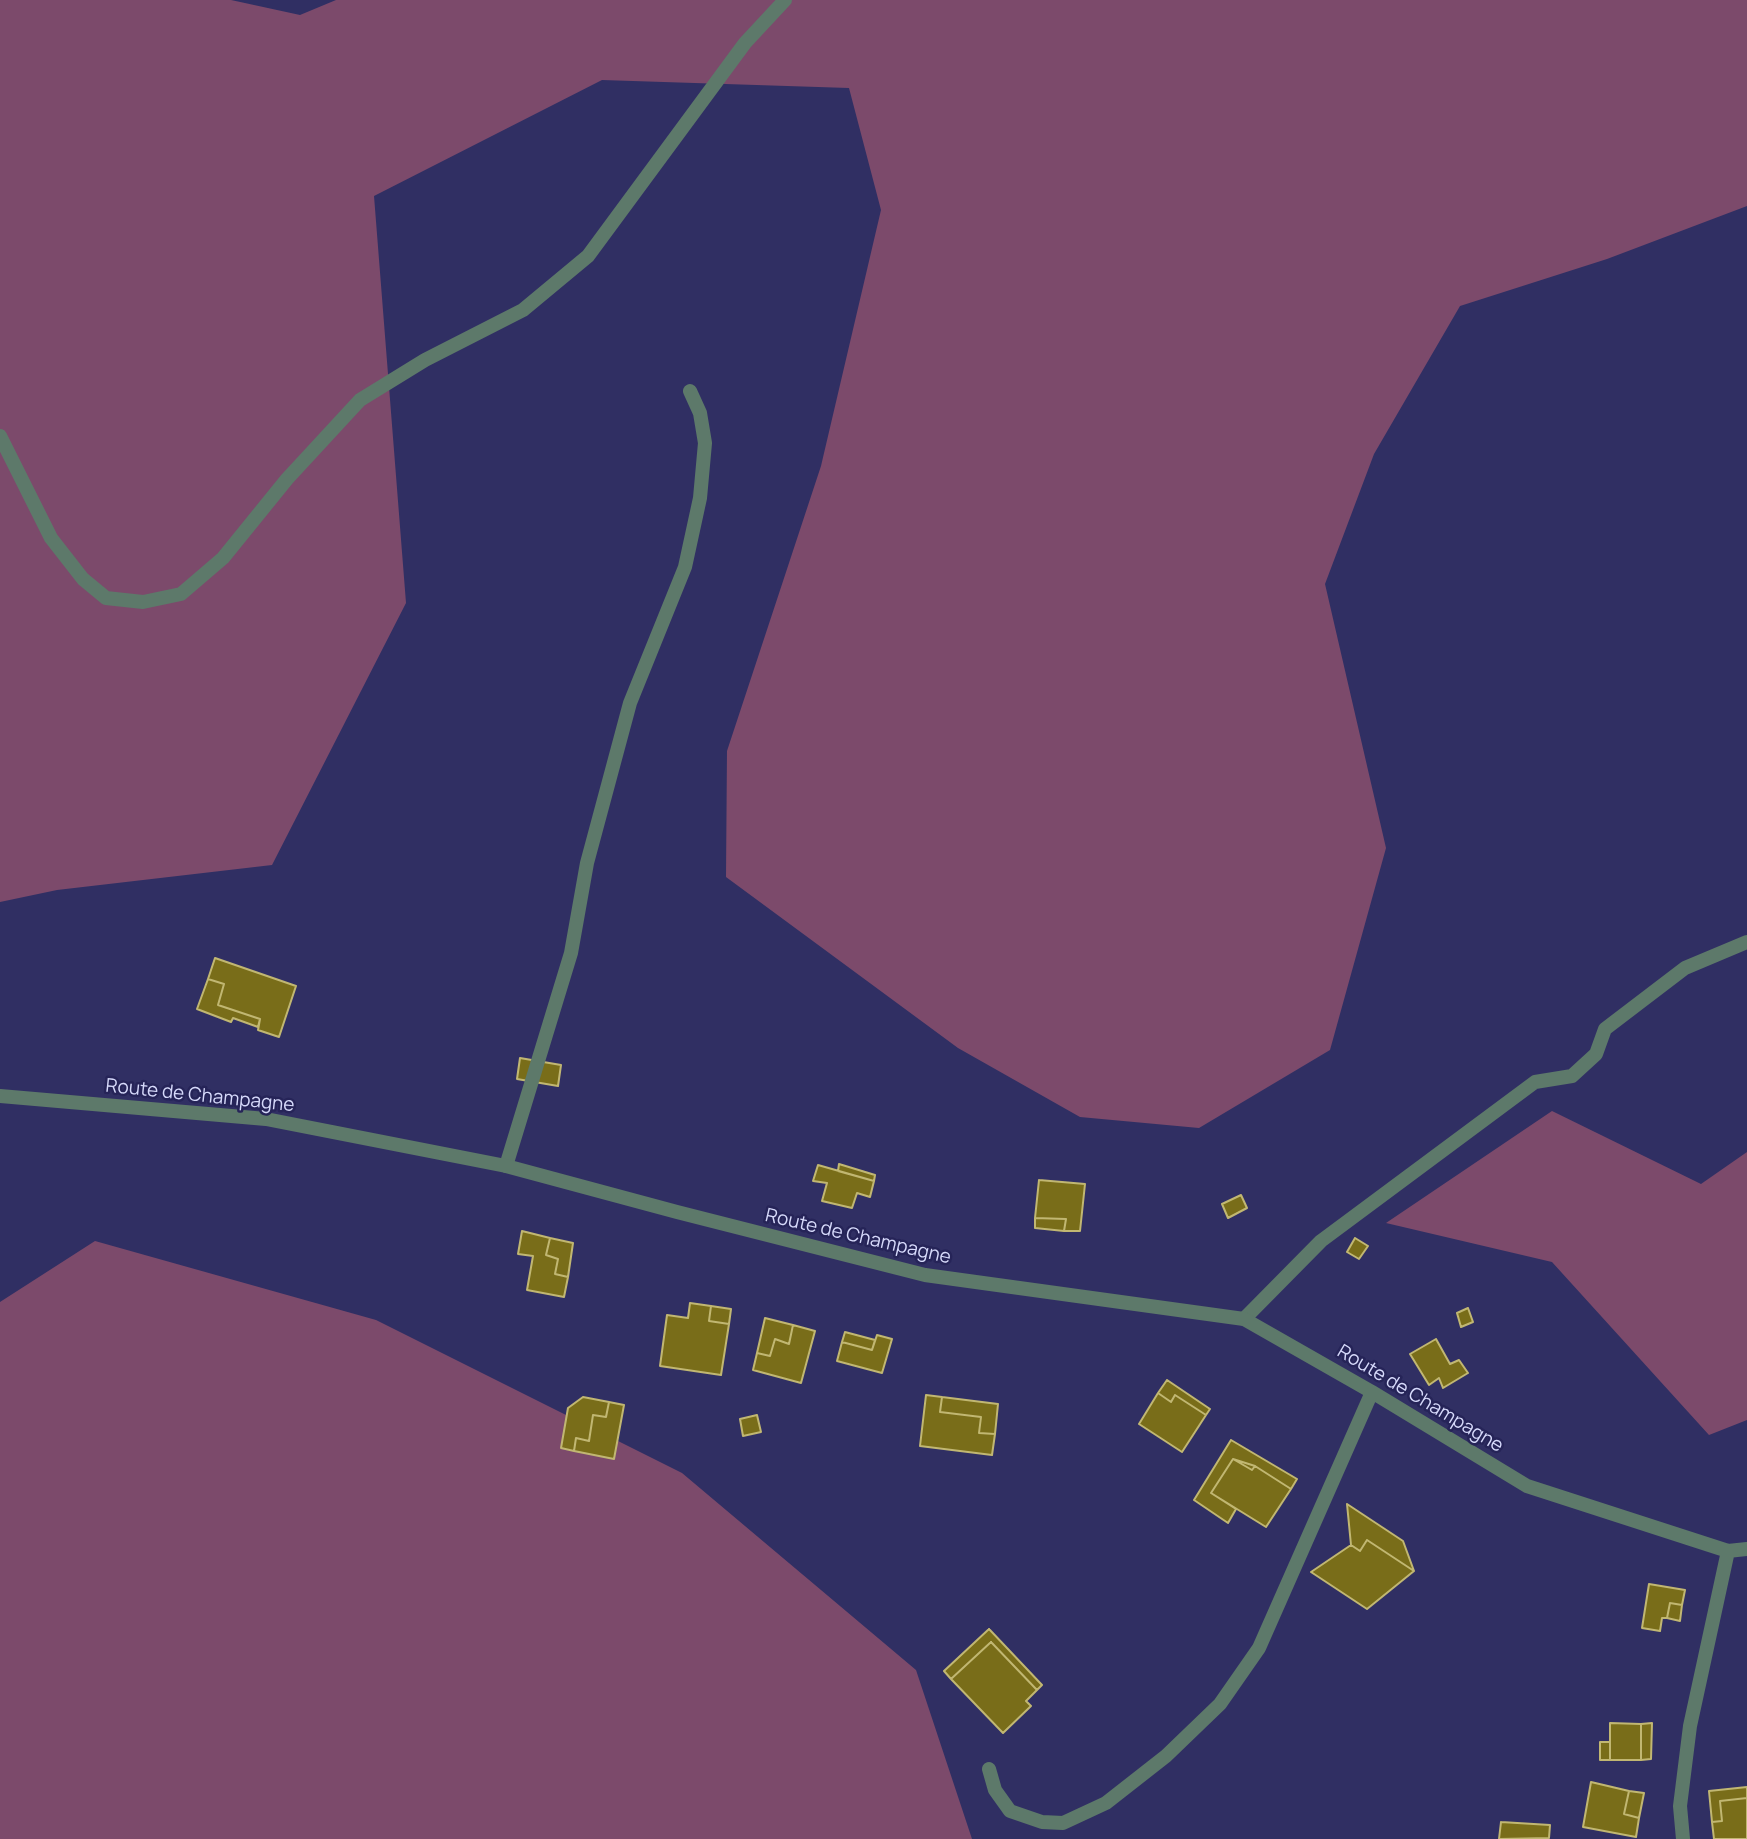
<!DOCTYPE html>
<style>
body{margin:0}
canvas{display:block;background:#302f63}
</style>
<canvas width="1747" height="1839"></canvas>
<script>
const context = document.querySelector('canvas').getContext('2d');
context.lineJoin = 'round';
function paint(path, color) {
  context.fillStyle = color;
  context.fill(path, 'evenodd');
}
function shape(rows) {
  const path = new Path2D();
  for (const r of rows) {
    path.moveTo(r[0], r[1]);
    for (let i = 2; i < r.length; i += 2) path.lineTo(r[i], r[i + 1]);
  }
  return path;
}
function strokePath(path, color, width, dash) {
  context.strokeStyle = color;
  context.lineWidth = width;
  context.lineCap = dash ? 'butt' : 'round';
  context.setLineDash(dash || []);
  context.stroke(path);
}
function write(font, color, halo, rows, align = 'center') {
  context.font = font + ' Manrope,sans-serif';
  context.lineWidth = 5;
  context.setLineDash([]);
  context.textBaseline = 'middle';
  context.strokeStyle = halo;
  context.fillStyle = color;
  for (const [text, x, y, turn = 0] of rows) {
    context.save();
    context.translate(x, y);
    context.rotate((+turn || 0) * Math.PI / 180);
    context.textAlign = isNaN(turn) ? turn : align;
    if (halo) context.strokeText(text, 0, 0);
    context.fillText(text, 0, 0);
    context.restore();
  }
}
const green = shape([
 [0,0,231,0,300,15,336,0,1747,0,1747,206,1607,259,1460,306,1374,454,1325,584,1386,848,1330,1050,1199,1128,1080,1117,958,1048,726,877,727,751,821,466,881,210,849,88,602,80,374,196,406,603,272,865,57,890,0,902],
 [1552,1111,1701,1184,1747,1152,1747,1420,1709,1435,1552,1262,1386,1223],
 [95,1241,376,1320,682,1473,916,1670,972,1839,0,1839,0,1302]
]);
const building = shape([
 [215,958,296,986,279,1037,258,1030,260,1019,218,1005,224,984,208,979,215,958],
 [208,979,224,984,218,1005,260,1019,258,1027,233,1018,231,1022,197,1009,208,979],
 [520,1058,561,1065,558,1086,517,1079,520,1058],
 [839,1164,875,1175,874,1181,838,1171,839,1164],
 [818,1165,874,1181,870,1197,857,1193,852,1208,822,1201,827,1183,813,1181,818,1165],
 [1039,1180,1085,1184,1080,1231,1064,1231,1066,1219,1035,1218,1039,1180],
 [1241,1195,1247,1208,1228,1218,1222,1204,1241,1195],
 [1035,1218,1066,1219,1064,1231,1035,1228,1035,1218],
 [522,1231,550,1238,546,1255,558,1259,555,1274,568,1277,564,1297,527,1290,533,1256,518,1254,522,1231],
 [550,1238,573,1243,568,1277,555,1274,558,1259,546,1255,550,1238],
 [1355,1238,1368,1246,1359,1259,1347,1252,1355,1238],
 [690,1303,711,1306,709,1321,729,1324,721,1375,660,1366,667,1315,688,1318,690,1303],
 [711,1306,731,1309,729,1324,709,1321,711,1306],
 [1468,1308,1473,1322,1461,1327,1457,1313,1468,1308],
 [765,1318,793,1325,789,1344,775,1339,770,1356,757,1353,765,1318],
 [793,1325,815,1331,801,1383,753,1370,757,1353,770,1356,775,1339,789,1344,793,1325],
 [845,1332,875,1340,872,1350,842,1342,845,1332],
 [877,1335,892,1339,882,1373,837,1361,842,1342,872,1350,877,1335],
 [1436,1339,1450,1364,1459,1360,1468,1373,1443,1388,1439,1378,1429,1385,1410,1354,1436,1339],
 [1167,1380,1210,1409,1206,1415,1175,1395,1171,1402,1158,1393,1167,1380],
 [1158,1393,1171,1402,1175,1395,1206,1415,1182,1452,1139,1424,1158,1393],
 [926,1395,942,1397,940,1412,981,1417,979,1433,995,1434,992,1455,920,1446,926,1395],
 [583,1397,609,1402,606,1417,593,1415,589,1441,576,1438,574,1451,561,1448,568,1408,583,1397],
 [942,1397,998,1404,995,1434,979,1433,981,1417,940,1412,942,1397],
 [609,1402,624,1405,614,1459,574,1451,576,1438,589,1441,593,1415,606,1417,609,1402],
 [757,1415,761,1432,743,1436,740,1419,757,1415],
 [1231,1440,1297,1479,1291,1489,1255,1466,1233,1459,1211,1493,1236,1509,1228,1523,1194,1500,1231,1440],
 [1233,1459,1255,1466,1252,1470,1233,1459],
 [1233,1459,1252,1470,1255,1466,1291,1489,1266,1527,1211,1493,1233,1459],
 [1347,1504,1403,1541,1414,1571,1367,1540,1360,1551,1351,1545,1347,1504],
 [1367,1540,1414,1571,1367,1609,1311,1572,1351,1545,1360,1551,1367,1540],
 [1649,1584,1685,1590,1682,1605,1670,1603,1667,1618,1662,1618,1660,1631,1642,1628,1649,1584],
 [1670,1603,1682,1605,1680,1621,1667,1618,1670,1603],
 [989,1629,1042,1685,1037,1690,991,1642,951,1679,944,1671,989,1629],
 [991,1642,1037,1690,1026,1701,1031,1706,1003,1733,951,1679,991,1642],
 [1610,1723,1641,1724,1641,1760,1610,1760,1610,1723],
 [1652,1723,1651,1759,1641,1760,1641,1724,1652,1723],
 [1600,1742,1610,1742,1610,1760,1600,1760,1600,1742],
 [1591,1782,1629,1791,1624,1814,1639,1818,1636,1837,1583,1827,1591,1782],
 [1747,1787,1747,1798,1720,1801,1722,1821,1712,1822,1709,1791,1747,1787],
 [1629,1791,1644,1793,1639,1818,1624,1814,1629,1791],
 [1747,1798,1747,1839,1714,1839,1712,1822,1722,1821,1720,1801,1747,1798],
 [1501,1822,1550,1825,1549,1838,1499,1839,1501,1822]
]);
const lane = shape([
 [506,1166,571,953,587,863,630,703,685,567,700,498,705,443,700,413,690,391],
 [1244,1319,1321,1241,1535,1082,1572,1076,1596,1054,1605,1029,1685,968,1747,942]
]);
const street = shape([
 [0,436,51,538,83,579,106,598,143,602,181,594,223,558,287,479,360,400,425,360,523,310,588,256,745,43,785,0],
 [0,1096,266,1119,506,1166,677,1212,925,1275,1244,1319,1372,1392,1527,1486,1728,1551,1747,1549],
 [989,1769,995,1790,1010,1811,1042,1822,1063,1823,1106,1803,1166,1756,1220,1704,1259,1648,1372,1392],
 [1683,1839,1680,1806,1690,1726,1728,1551]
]);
const streetNames = [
 ["Route de Champagne",200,1096,6],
 ["Route de Champagne",858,1237,13],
 ["Route de Champagne",1420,1399,31]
];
paint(green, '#7c4a6b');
paint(building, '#796d19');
strokePath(building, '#c1b772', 2);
strokePath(lane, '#5d796a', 14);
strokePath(street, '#5d796a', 14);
write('19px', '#d6d9fa', '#262458', streetNames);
</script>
